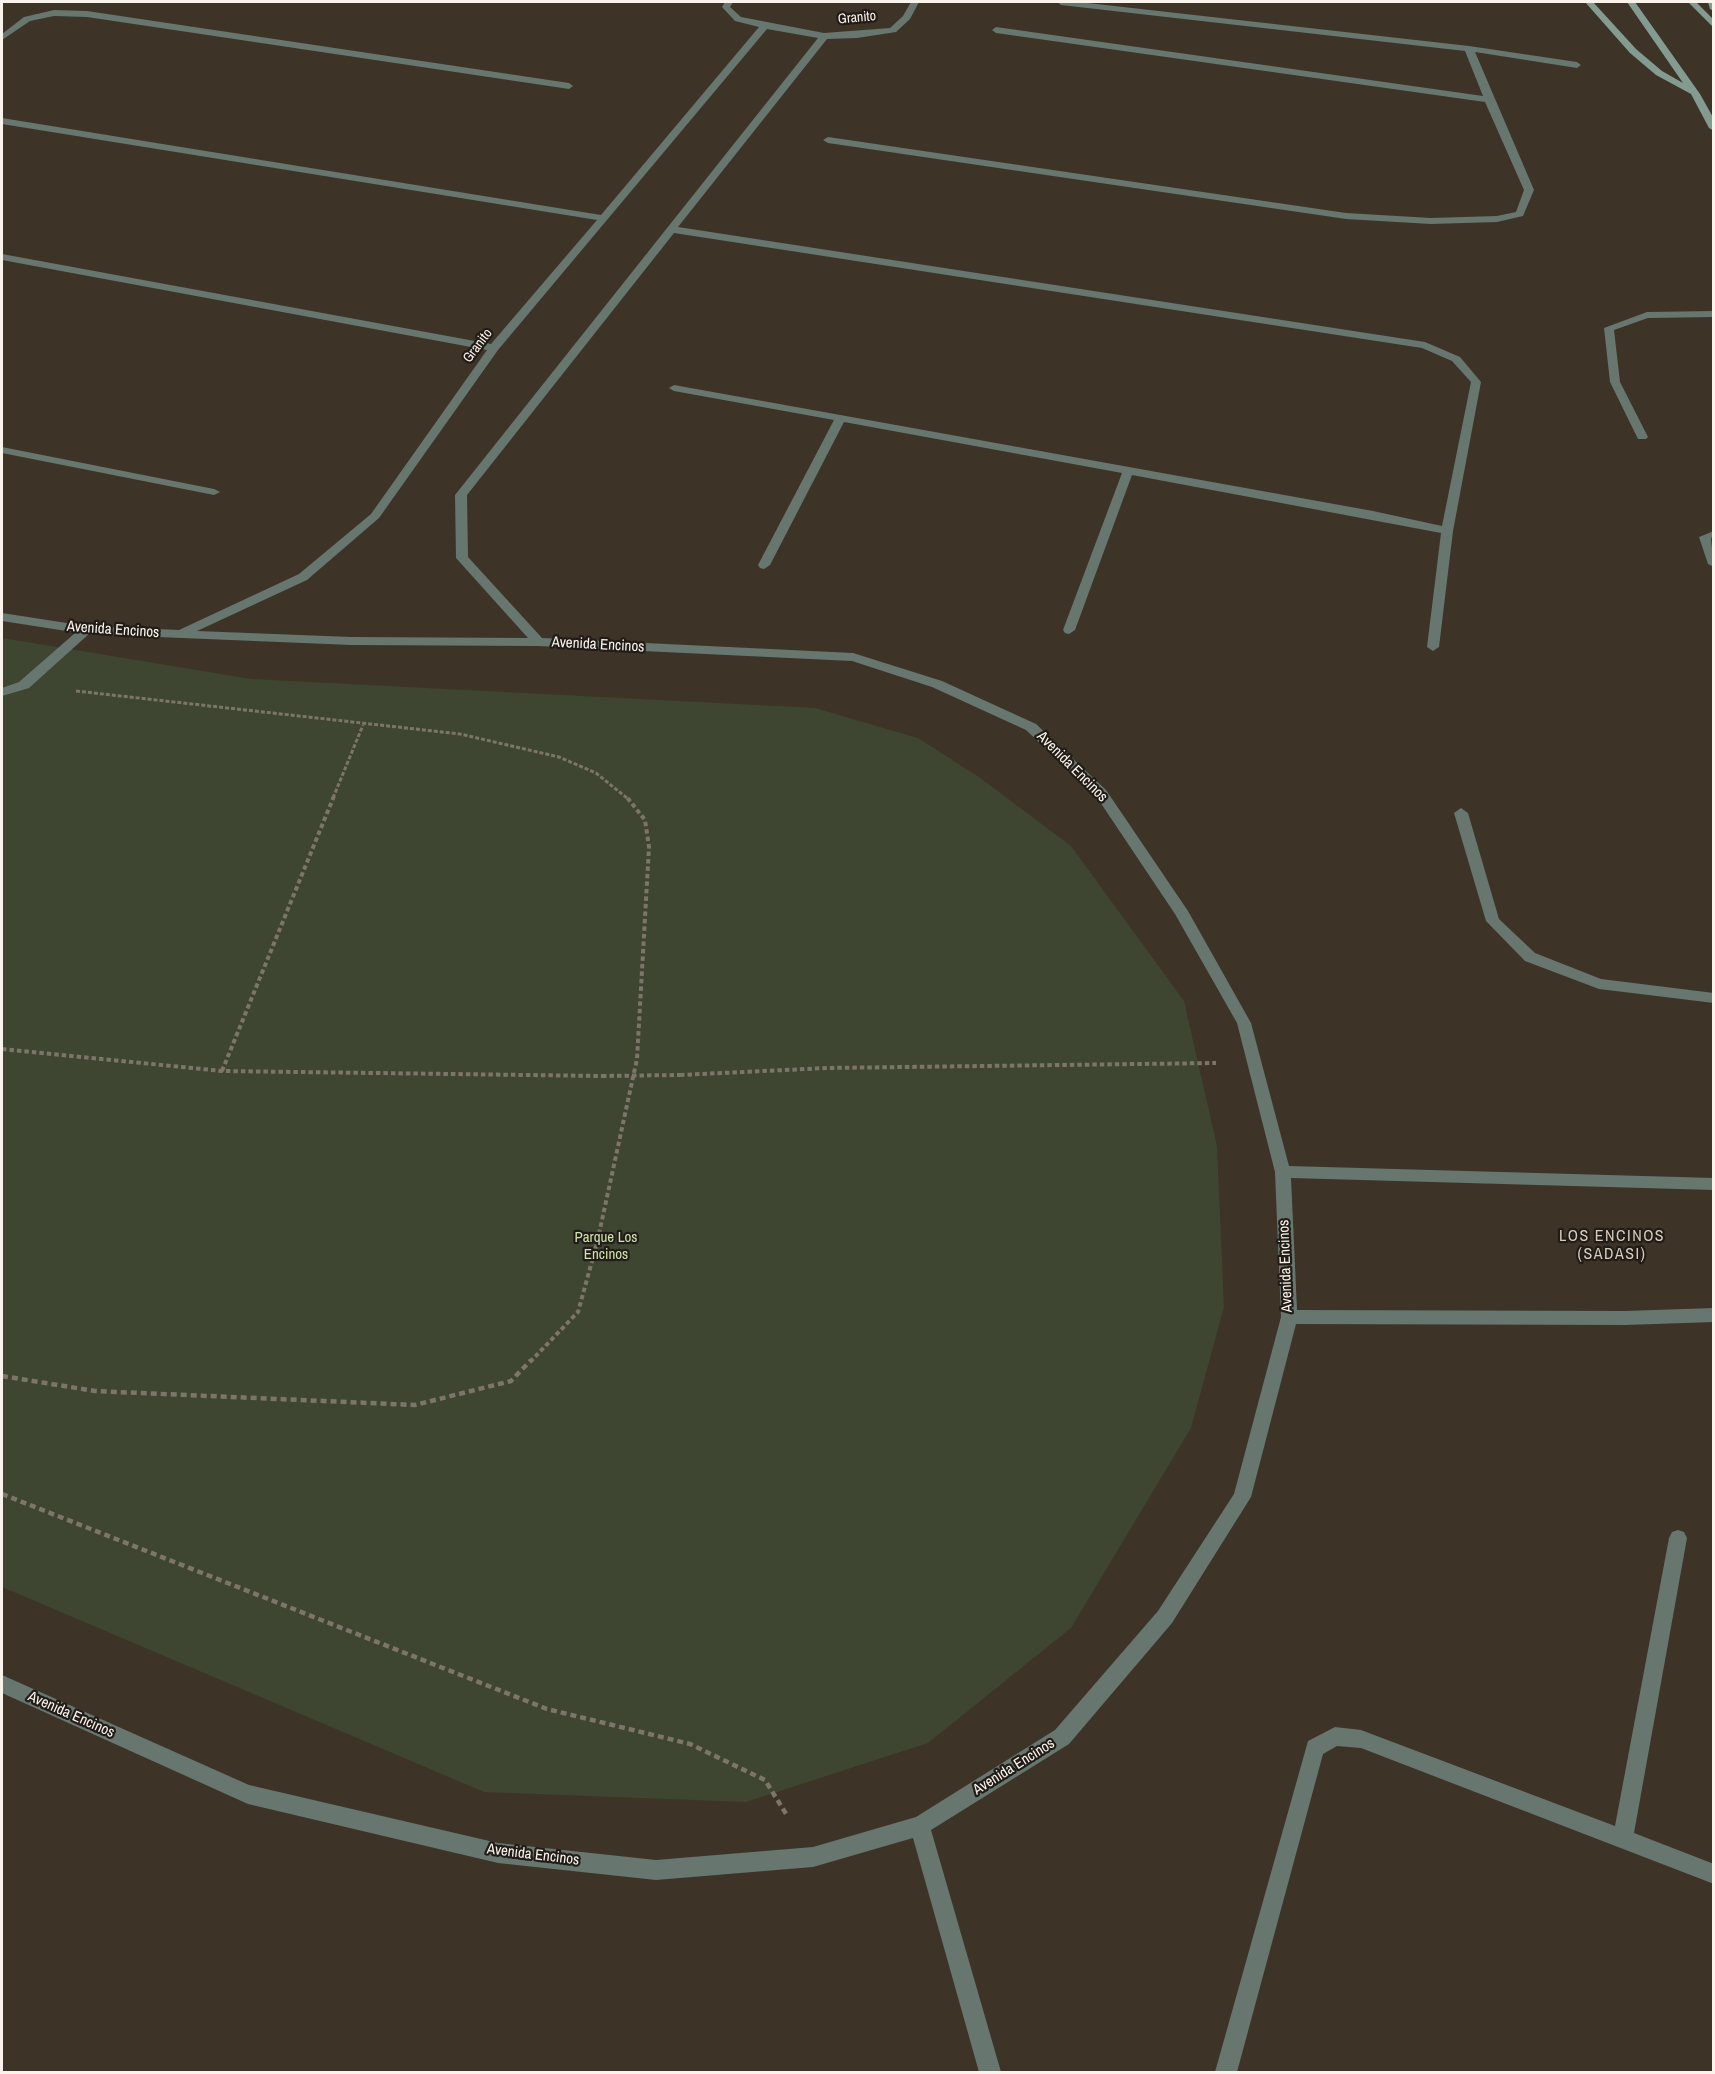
<!DOCTYPE html>
<style>
body{margin:0}
#map{position:relative;width:1715px;height:2074px;overflow:hidden;background:#3d3427;font-family:"Archivo Narrow",sans-serif}
canvas{display:block}
.frame{position:absolute;inset:0;border:3px solid #faf3ec;pointer-events:none}
</style>
<div id="map">
<canvas width="1715" height="2074"></canvas>
<div class="frame"></div>
</div>
<script>
const context = document.querySelector('canvas').getContext('2d');
context.lineJoin = 'round';
function paint(path, color) {
  context.fillStyle = color;
  context.fill(path, 'evenodd');
}
function shape(rows) {
  const path = new Path2D();
  for (const r of rows) {
    path.moveTo(r[0], r[1]);
    for (let i = 2; i < r.length; i += 2) path.lineTo(r[i], r[i + 1]);
  }
  return path;
}
function strokePath(path, color, width, dash) {
  context.strokeStyle = color;
  context.lineWidth = width;
  context.lineCap = dash ? 'butt' : 'round';
  context.setLineDash(dash || []);
  context.stroke(path);
}
function write(font, color, halo, rows, align = 'center') {
  context.font = font + ' "Archivo Narrow",sans-serif';
  context.lineWidth = 4.5;
  context.setLineDash([]);
  context.textBaseline = 'middle';
  context.strokeStyle = halo;
  context.fillStyle = color;
  for (const [text, x, y, turn = 0] of rows) {
    context.save();
    context.translate(x, y);
    context.rotate((+turn || 0) * Math.PI / 180);
    context.textAlign = isNaN(turn) ? turn : align;
    if (halo) context.strokeText(text, 0, 0);
    context.fillText(text, 0, 0);
    context.restore();
  }
}
const green = shape([
 [2,638,252,679,815,708,918,738,979,777,1071,846,1184,1001,1217,1146,1224,1307,1191,1428,1071,1628,928,1743,746,1802,484,1792,2,1587]
]);
const pathFar2 = shape([
 [76,691,460,734,559,757,596,773,627,798],
 [333,798,363,725]
]);
const pathFar1 = shape([
 [2,1049,222,1071,602,1076],
 [222,1071,334,796],
 [680,1075,827,1068,1216,1063],
 [530,1362,578,1312,597,1243,637,1059,649,847,645,820,626,796]
]);
const path = shape([
 [2,1376,95,1391,415,1405,511,1381,531,1360],
 [2,1494,547,1709,690,1744,765,1780,788,1817]
]);
const lane = shape([
 [1714,311,1714,317,1648,318,1614,330,1620,382,1648,437,1646,439,1638,439,1610,382,1604,328,1647,312,1714,311],
 [1714,531,1711,539,1714,567,1708,564,1699,537,1714,531],
 [86,626,92,630,90,633,29,688,2,696,2,688,19,682,82,627,86,626],
 [1461,808,1468,813,1499,919,1535,953,1601,979,1714,993,1714,1003,1599,989,1525,961,1486,921,1454,813,1461,808]
]);
const street = shape([
 [725,2,733,2,730,7,741,17,824,33,890,28,903,16,911,2,919,2,910,19,896,32,857,38,827,39,678,227,1425,342,1460,357,1481,382,1453,531,1439,647,1433,651,1427,647,1441,533,1132,475,1075,630,1069,634,1065,633,1063,630,1122,473,844,422,770,565,764,569,760,568,758,565,834,420,674,391,669,388,674,385,1373,511,1442,526,1471,382,1452,361,1422,348,674,233,467,495,468,557,542,638,853,653,942,681,1036,724,1106,790,1188,911,1251,1023,1289,1166,1714,1178,1714,1190,1291,1178,1297,1310,1625,1311,1714,1308,1714,1322,1625,1325,1296,1324,1251,1497,1172,1623,1069,1744,931,1830,1001,2072,979,2072,913,1838,813,1867,656,1880,498,1863,248,1804,2,1693,2,1675,249,1785,498,1843,656,1860,813,1847,916,1817,1055,1730,1158,1611,1234,1494,1281,1317,1275,1172,1237,1023,1175,914,1096,796,1026,730,932,687,852,661,538,646,351,645,86,634,2,621,2,613,86,626,179,630,299,574,371,514,487,350,2,260,2,254,491,344,597,220,2,124,2,118,601,215,759,27,735,21,722,7,725,2],
 [767,29,818,38,455,495,456,558,528,638,351,637,197,631,307,580,379,518,498,350,767,29],
 [1057,2,1079,2,1469,46,1577,62,1581,65,1577,68,1475,52,1534,190,1523,216,1497,222,1431,224,1346,219,828,143,823,140,828,137,1346,213,1431,218,1497,216,1516,212,1524,190,1485,102,996,33,992,30,996,27,1483,96,1465,51,1061,5,1057,2],
 [54,10,87,11,569,83,573,86,569,89,87,17,54,16,30,21,2,40,2,34,24,17,54,10],
 [2,447,214,489,220,492,214,495,2,453,2,447],
 [1678,1530,1684,1532,1687,1538,1634,1833,1714,1864,1714,1884,1361,1748,1337,1746,1323,1754,1237,2072,1215,2072,1308,1741,1335,1727,1361,1730,1615,1826,1669,1538,1672,1532,1678,1530]
]);
const secondary = shape([
 [1585,2,1593,2,1636,49,1662,71,1683,83,1627,2,1635,2,1700,94,1714,119,1714,131,1709,128,1691,94,1656,75,1630,53,1585,2],
 [1688,2,1696,2,1714,20,1714,28,1688,2],
 [1708,2,1714,2,1714,11,1710,9,1708,2]
]);
const pathBridge = shape([
 [602,1076,680,1075]
]);
const farStreetnames = [
 ["Granito",857,18,-5],
 ["Granito",478,346,-53]
];
const streetNames = [
 ["Avenida Encinos",113,630,4],
 ["Avenida Encinos",598,645,3],
 ["Avenida Encinos",1072,767,45],
 ["Avenida Encinos",1286,1266,-92],
 ["Avenida Encinos",71,1715,24],
 ["Avenida Encinos",1014,1767,-32],
 ["Avenida Encinos",533,1855,7]
];
const parkNames = [
 ["Parque Los",606,1238],
 ["Encinos",606,1255]
];
const neighbourhoodNames = [
 ["LOS ENCINOS",1612,1237],
 ["(SADASI)",1612,1255]
];
paint(green, '#3e4531');
strokePath(pathFar2, '#7e756a', 3, [4, 2]);
strokePath(pathFar1, '#7e756a', 4, [4.5, 3]);
strokePath(path, '#7e756a', 4.5, [6, 4]);
paint(lane, '#67766f');
paint(street, '#67766f');
paint(secondary, '#839b90');
strokePath(pathBridge, '#7e756a', 4, [4.5, 3]);
write('14px', '#faf3ec', '#211c17', farStreetnames);
write('15px', '#faf3ec', '#211c17', streetNames);
write('15px', '#cee2ab', '#211c17', parkNames);
context.letterSpacing = '1.5px';
write('16px', '#d8ccbd', '#211c17', neighbourhoodNames);
context.letterSpacing = '0px';
</script>
